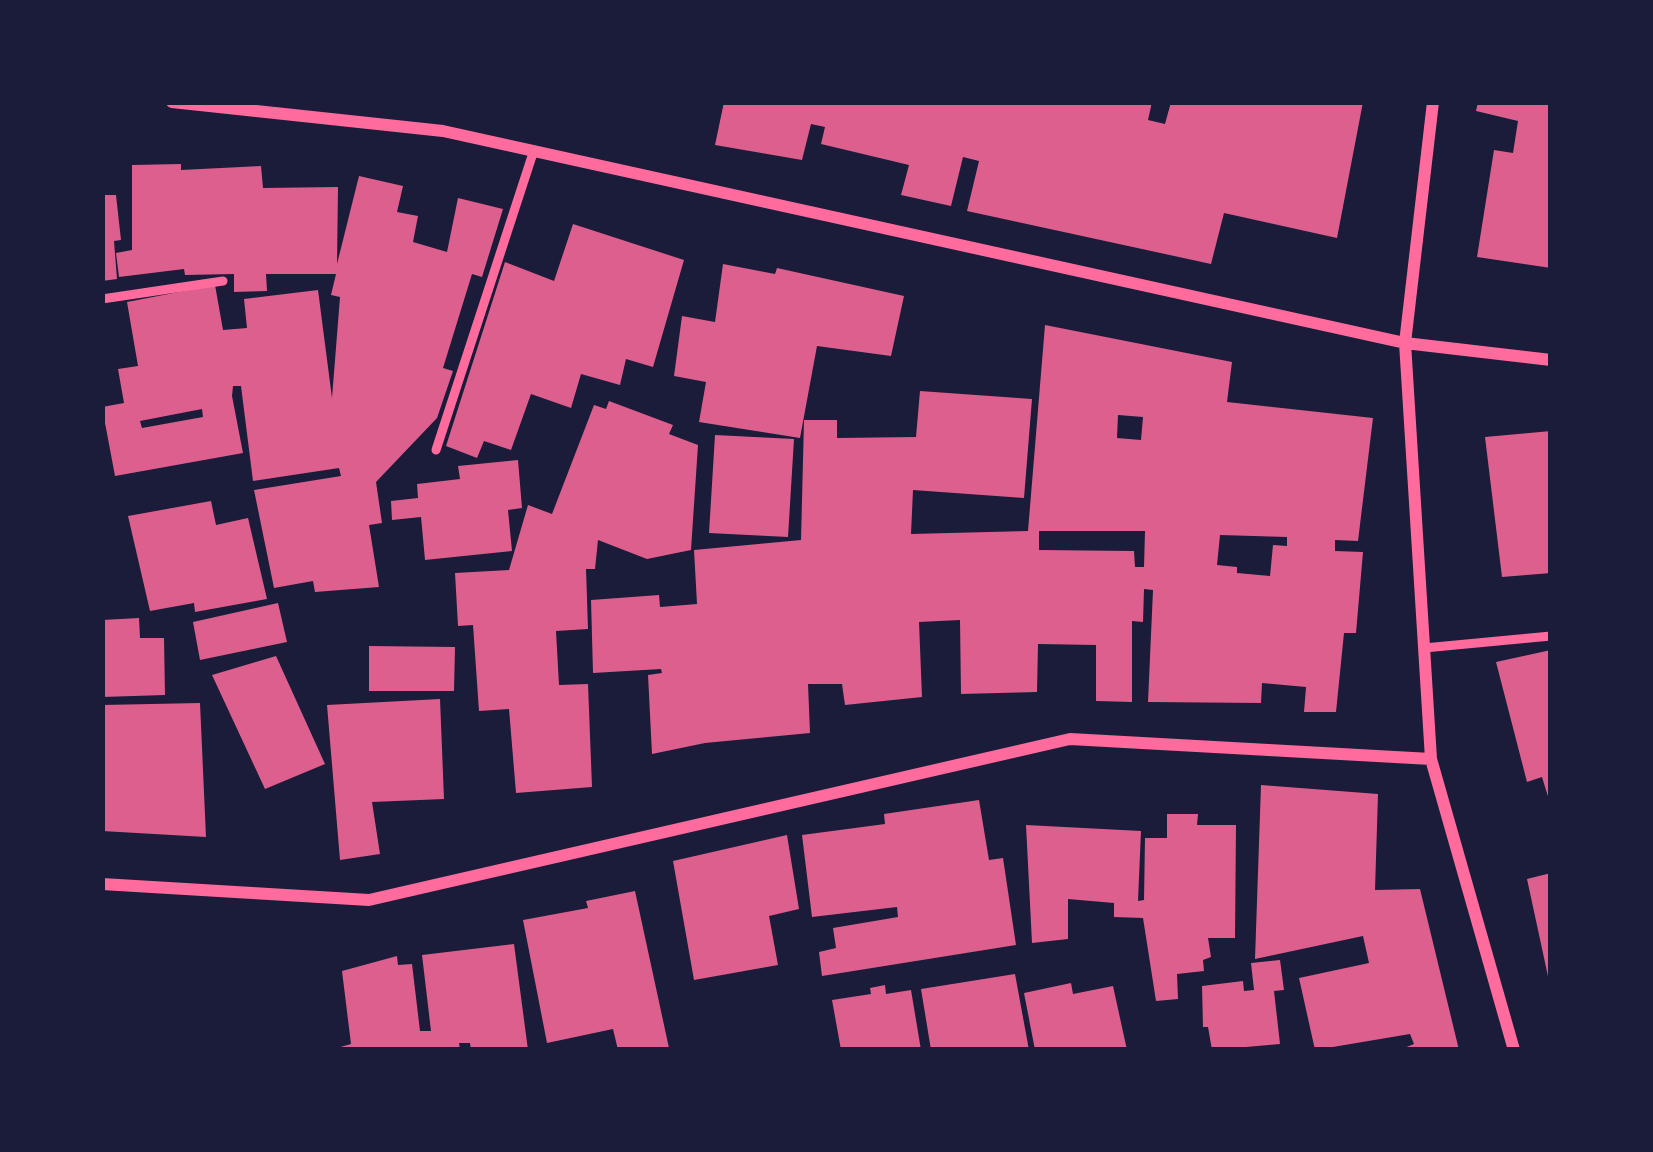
<!DOCTYPE html>
<style>
body{margin:0}
#map{position:relative;width:1653px;height:1152px;overflow:hidden;background:#1b1b3a;font-family:"Source Sans 3",sans-serif}
canvas{display:block}
.frame{position:absolute;inset:0;border:105px solid #1b1b3a;pointer-events:none}
</style>
<div id="map">
<canvas width="1653" height="1152"></canvas>
<div class="frame"></div>
</div>
<script>
const context = document.querySelector('canvas').getContext('2d');
context.lineJoin = 'round';
function paint(path, color) {
  context.fillStyle = color;
  context.fill(path, 'evenodd');
}
function shape(rows) {
  const path = new Path2D();
  for (const r of rows) {
    path.moveTo(r[0], r[1]);
    for (let i = 2; i < r.length; i += 2) path.lineTo(r[i], r[i + 1]);
  }
  return path;
}
function strokePath(path, color, width, dash) {
  context.strokeStyle = color;
  context.lineWidth = width;
  context.lineCap = dash ? 'butt' : 'round';
  context.setLineDash(dash || []);
  context.stroke(path);
}
const building = shape([
 [724,102,1152,102,1148,120,1165,124,1171,102,1363,102,1337,238,1224,213,1211,264,967,211,979,161,963,157,951,206,901,195,909,165,821,144,825,127,811,124,802,160,715,145],
 [1478,102,1551,102,1551,268,1477,257,1494,150,1513,153,1518,121,1476,111],
 [181,164,181,170,261,166,263,188,338,187,337,264,359,176,403,186,397,212,418,216,413,242,447,252,458,198,503,209,482,277,472,274,443,368,453,371,437,418,376,482,382,523,369,525,379,587,315,592,313,581,274,588,254,490,341,476,339,468,253,481,241,386,233,386,232,396,243,453,115,476,102,407,124,403,118,369,138,366,127,302,215,285,223,330,247,328,244,299,318,290,332,398,340,297,331,295,336,274,266,274,267,291,234,292,234,274,185,275,184,269,119,277,116,253,132,250,132,165],
 [202,409,203,417,142,428,140,421],
 [102,195,116,195,121,240,114,241,117,279,102,281],
 [573,224,684,260,653,367,626,359,620,385,581,374,571,408,531,394,511,450,484,441,477,458,446,446,505,262,554,281],
 [723,264,775,274,777,268,904,296,891,356,817,346,800,438,699,422,706,382,674,376,682,316,715,322],
 [1045,325,1232,362,1227,402,1373,418,1358,541,1335,540,1335,551,1363,552,1356,633,1344,633,1336,712,1304,712,1306,687,1262,683,1261,703,1148,702,1153,590,1144,589,1143,622,1132,621,1132,702,1096,701,1096,645,1038,644,1037,692,961,694,960,620,919,622,922,697,845,705,842,684,808,684,810,733,705,743,652,754,648,675,662,673,661,669,593,673,591,600,659,595,660,607,697,604,694,550,801,540,804,420,837,420,837,438,916,437,920,391,1032,399,1024,498,913,490,911,534,1028,531],
 [1118,415,1143,417,1141,440,1117,438],
 [1039,531,1145,531,1144,567,1135,567,1134,551,1039,550],
 [1220,535,1287,537,1287,546,1273,545,1270,576,1237,573,1237,567,1217,565],
 [609,401,673,425,669,434,698,445,691,550,647,559,598,540,595,569,586,569,588,629,556,631,559,685,588,684,592,787,516,793,509,709,479,711,473,625,458,626,455,573,509,570,528,505,552,514,594,405,606,409],
 [1551,431,1551,573,1502,577,1485,437],
 [715,435,794,439,788,537,709,533],
 [518,460,522,508,508,510,512,551,425,560,421,517,392,520,391,501,418,498,417,484,460,479,458,466],
 [211,501,216,525,248,518,267,599,195,612,194,603,150,611,128,516],
 [278,603,287,642,200,660,193,622],
 [139,618,140,638,164,638,165,695,102,697,102,620],
 [369,646,455,647,454,691,369,691],
 [1551,650,1551,803,1550,803,1542,777,1527,782,1496,662],
 [276,656,325,764,265,789,212,675],
 [440,699,444,799,372,802,380,854,340,860,327,705],
 [200,703,206,837,102,831,102,705],
 [1261,785,1378,794,1375,890,1420,889,1459,1050,1399,1050,1414,1044,1410,1034,1315,1050,1299,978,1369,963,1363,936,1255,959],
 [979,800,989,860,1003,858,1016,945,822,976,819,952,836,948,833,928,898,917,897,907,812,917,802,835,885,824,884,814],
 [1167,814,1198,814,1197,825,1236,825,1235,938,1208,938,1211,957,1203,960,1204,971,1177,974,1178,999,1156,1001,1143,918,1114,917,1114,903,1068,899,1068,939,1032,943,1026,825,1141,831,1138,901,1144,900,1145,838,1167,838],
 [787,835,799,909,769,916,778,965,694,980,673,861],
 [1551,873,1551,981,1549,981,1527,879],
 [635,891,669,1048,618,1050,613,1029,547,1043,523,920,588,908,586,901],
 [514,944,528,1050,471,1050,470,1043,459,1043,460,1050,330,1050,351,1044,342,971,397,956,398,965,412,964,420,1031,431,1031,422,955],
 [1280,960,1284,990,1274,991,1280,1044,1212,1050,1208,1027,1203,1027,1202,986,1243,981,1244,991,1254,990,1251,963],
 [1015,974,1029,1050,931,1050,921,989],
 [1071,983,1073,994,1113,986,1127,1050,1035,1050,1024,993],
 [885,985,886,994,911,990,921,1050,841,1050,832,1000,871,994,870,988]
]);
const service = shape([
 [102,299,223,281],
 [436,450,534,150],
 [1424,648,1551,636]
]);
const minor = shape([
 [172,102,443,131,1405,343,1551,360],
 [1433,102,1405,343,1431,759,1514,1050],
 [102,884,369,900,1070,739,1431,759]
]);
paint(building, '#dd5f8e');
strokePath(service, '#ff6b9d', 9);
strokePath(minor, '#ff6b9d', 12);
</script>
